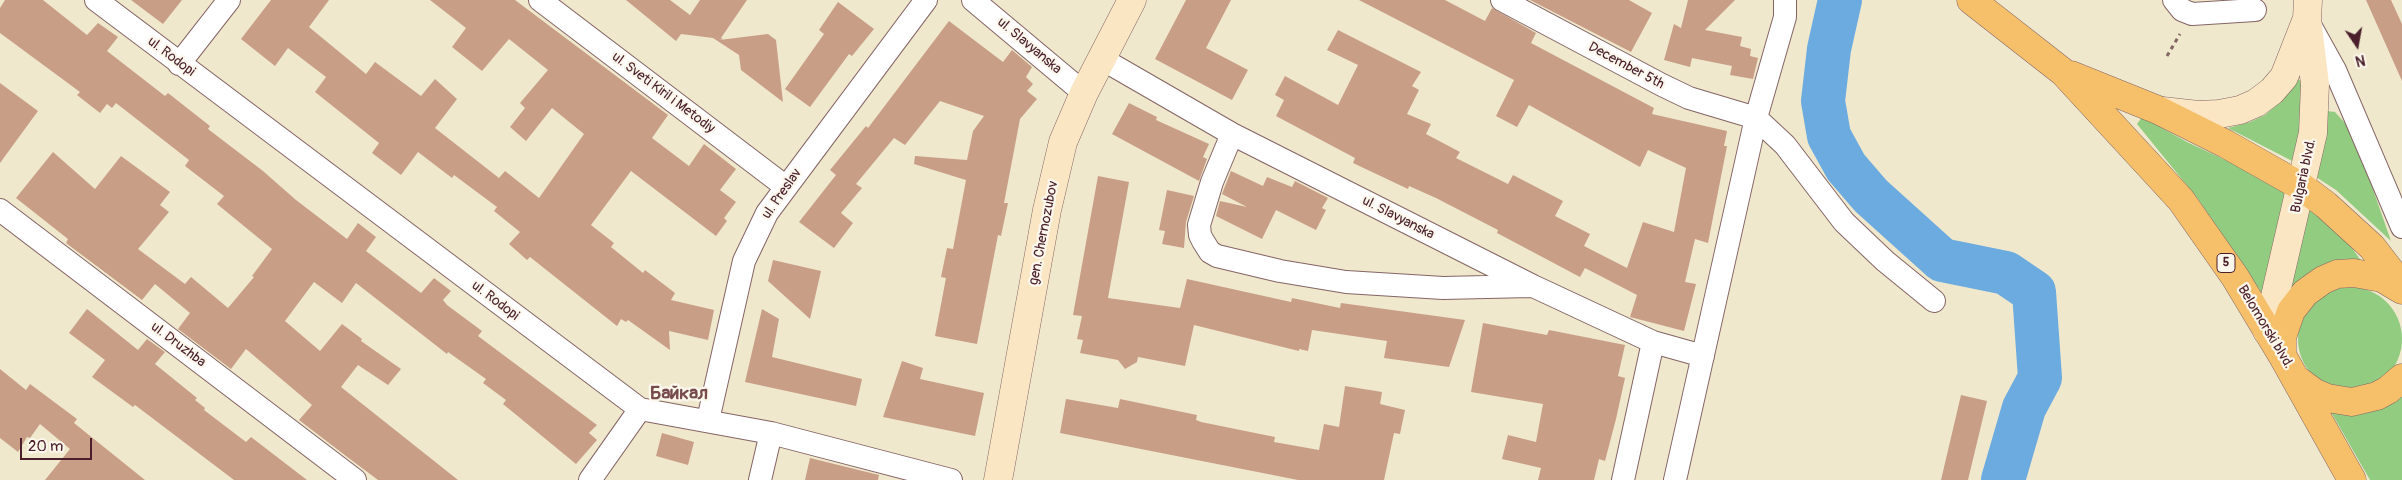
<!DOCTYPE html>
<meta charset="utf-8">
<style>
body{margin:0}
#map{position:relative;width:2402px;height:480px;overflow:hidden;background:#efe8cd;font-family:Pangolin,sans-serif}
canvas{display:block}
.north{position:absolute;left:2332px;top:20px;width:50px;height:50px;-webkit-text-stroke:4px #fbf7ec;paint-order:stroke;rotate:168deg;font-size:14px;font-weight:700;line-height:20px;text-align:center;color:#4a1f2b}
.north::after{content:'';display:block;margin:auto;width:18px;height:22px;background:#4a1f2b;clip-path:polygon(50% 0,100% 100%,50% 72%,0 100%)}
.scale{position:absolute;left:20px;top:438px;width:72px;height:22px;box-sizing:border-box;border:2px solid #4a1f2b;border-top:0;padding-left:6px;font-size:15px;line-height:18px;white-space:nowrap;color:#4a1f2b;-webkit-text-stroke:4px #fbf7ec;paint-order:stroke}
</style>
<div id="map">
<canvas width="2402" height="480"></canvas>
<div class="north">N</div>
<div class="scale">20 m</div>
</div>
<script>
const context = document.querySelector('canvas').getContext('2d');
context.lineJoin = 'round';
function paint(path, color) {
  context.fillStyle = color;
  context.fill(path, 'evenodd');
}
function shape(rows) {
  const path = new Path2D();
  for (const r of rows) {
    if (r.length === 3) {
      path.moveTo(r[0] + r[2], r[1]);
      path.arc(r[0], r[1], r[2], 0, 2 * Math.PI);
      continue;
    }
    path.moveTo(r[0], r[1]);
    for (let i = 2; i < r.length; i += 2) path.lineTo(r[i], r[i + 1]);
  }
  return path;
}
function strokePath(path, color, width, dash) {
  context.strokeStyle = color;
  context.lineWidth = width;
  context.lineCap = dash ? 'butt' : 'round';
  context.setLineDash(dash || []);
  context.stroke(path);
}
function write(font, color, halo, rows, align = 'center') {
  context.font = font + ' Pangolin,sans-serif';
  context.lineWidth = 4.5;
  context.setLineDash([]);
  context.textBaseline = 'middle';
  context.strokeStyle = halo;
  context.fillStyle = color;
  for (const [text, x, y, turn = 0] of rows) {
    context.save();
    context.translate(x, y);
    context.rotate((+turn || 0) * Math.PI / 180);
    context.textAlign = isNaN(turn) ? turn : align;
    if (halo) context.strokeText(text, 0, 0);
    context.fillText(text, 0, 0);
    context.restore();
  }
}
const green = shape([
 [2297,79,2305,82,2298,164,2228,128,2250,122,2265,115,2279,103],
 [2327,111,2335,112,2353,132,2391,241,2336,190,2313,175],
 [2142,117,2187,142,2253,173,2288,192,2263,295,2198,199,2137,124],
 [2306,206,2349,244,2362,262,2285,297],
 [2350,339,52],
 [2402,394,2402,480,2370,480,2331,412]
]);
const river = shape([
 [1840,0,1829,49,1823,101,1829,136,1846,167,1871,196,1942,260,2006,273,2034,292,2040,378,2024,408,2003,480]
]);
const building = shape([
 [5,0,43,0,87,35,98,23,118,37,107,51,165,96,168,93,210,126,208,129,263,171,296,200,347,239,358,223,376,237,366,251,421,293,434,278,451,291,443,300,447,305,482,331,478,336,597,425,589,433,597,440,576,464,503,404,506,400,483,383,486,379,448,352,447,354,356,283,342,303,314,282,285,321,320,351,342,324,362,339,361,341,401,369,388,385,358,365,341,387,458,480,378,480,346,456,299,420,312,405,246,349,231,369,178,329,190,313,155,284,142,300,66,243,68,239,16,198,53,152,95,189,121,156,170,192,160,205,169,212,138,249,185,284,191,277,228,308,254,277,252,276,272,249,217,204,224,196,185,166,189,160,116,103,112,108,107,104,100,113,77,95,80,92,0,33,0,8],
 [131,0,182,0,163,24],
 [271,0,329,0,309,27,366,74,375,62,421,96,435,79,457,99,435,128,499,178,505,171,539,198,584,134,552,108,526,141,510,127,525,108,520,103,548,70,509,39,482,71,452,47,466,28,430,0,515,0,668,115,652,138,689,166,704,144,736,169,720,190,736,202,724,218,727,221,716,236,631,171,591,225,614,243,611,247,643,273,645,270,675,293,671,300,714,310,708,340,669,331,670,350,628,320,626,322,621,319,617,326,530,257,527,260,509,244,520,232,494,211,497,207,454,175,452,178,418,152,401,175,372,153,379,143,315,92,326,77,288,48,275,66,241,39],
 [626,0,670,0,690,15,700,0,747,0,721,38,723,39,719,40,768,34,776,40,783,102,741,70,739,55,713,38,681,34,676,41],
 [1186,0,1231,0,1206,48,1248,70,1232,100,1155,59],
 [1359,0,1445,0,1485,21,1492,8,1536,33,1531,43,1654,108,1652,114,1727,131,1724,146,1727,146,1708,243,1695,239,1685,282,1696,284,1684,331,1630,317,1637,295,1585,268,1580,277,1497,233,1498,230,1436,198,1409,186,1408,189,1353,163,1355,158,1276,116,1284,100,1275,95,1285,76,1338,105,1358,65,1327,50,1338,30,1421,72,1412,86,1419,90,1407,114,1431,124,1426,134,1460,152,1456,158,1508,184,1513,175,1563,201,1555,216,1590,234,1584,246,1627,268,1643,222,1674,232,1686,168,1648,150,1640,167,1529,105,1517,127,1496,116,1514,80],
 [1530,0,1629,0,1652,13,1631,52],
 [1688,0,1735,0,1705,30,1742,37,1740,46,1751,49,1750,56,1758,58,1753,79,1730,75,1732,66,1692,58,1690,67,1664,60,1674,24,1681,28],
 [2366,0,2391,0,2402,24,2402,81],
 [838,2,874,29,852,56,849,54,810,107,785,89,824,34,819,30],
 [949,21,1003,62,1012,50,1032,67,1026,77,1033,84,1027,91,1037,99,1020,119,1004,203,1008,203,1001,236,998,235,977,344,935,336,946,278,941,277,947,248,953,249,966,180,914,164,915,156,967,160,973,131,984,116,940,101,905,145,894,138,856,184,862,188,841,213,853,223,834,248,799,222,836,175,830,170,866,126,868,128],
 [0,83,38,111,0,163],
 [1129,103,1157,117,1156,120,1209,144,1203,157,1207,159,1199,181,1112,134],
 [1231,171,1263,186,1267,177,1292,187,1295,181,1328,198,1322,208,1326,210,1316,230,1276,210,1262,239,1216,216,1220,201,1247,207,1222,194],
 [1098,176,1129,182,1108,298,1180,308,1187,279,1291,302,1292,298,1340,308,1341,303,1465,320,1449,367,1384,358,1387,341,1312,330,1308,351,1299,349,1299,351,1194,325,1185,366,1138,357,1137,362,1125,369,1118,360,1080,353,1083,340,1077,339,1082,316,1073,315],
 [1167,190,1194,196,1186,222,1184,248,1162,244,1165,231,1159,230],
 [773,260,821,271,810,319,768,281],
 [87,309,138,350,147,339,165,352,155,364,197,398,195,400,205,408,204,410,246,442,251,437,307,480,234,480,135,405,133,407,92,377,105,360,69,333],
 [762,309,779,319,772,357,862,379,856,406,745,382],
 [1483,323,1547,335,1549,330,1625,345,1618,376,1625,378,1616,419,1605,461,1599,459,1594,480,1538,480,1541,468,1502,459,1508,435,1536,442,1543,404,1471,392],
 [902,361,923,368,920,379,984,393,975,436,883,417],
 [0,369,26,390,30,384,77,419,74,423,145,480,45,480,70,449,40,424,30,438,27,437,18,452,0,438],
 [1345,386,1382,392,1380,404,1405,410,1400,434,1394,433,1384,480,1298,480,1060,433,1066,399,1118,408,1120,399,1197,415,1196,420,1201,422,1275,437,1274,442,1319,450,1324,424,1339,427],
 [1961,395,1987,401,1968,480,1941,480],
 [662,433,694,442,688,465,656,456],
 [810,458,879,475,878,480,805,480]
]);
const path = shape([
 [2167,56,2180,34]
]);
const street = shape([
 [96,0,640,409,771,433,951,480],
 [540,0,786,187],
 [973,0,1084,93],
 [1502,0,1662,85,1689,98,1756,118,1785,145,1844,222,1885,261,1934,301],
 [2174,0,2182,10,2192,14,2255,10],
 [2310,25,2335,70,2402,227],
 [1102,59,1232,134,1533,286,1653,342,1703,356],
 [179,64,229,0],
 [1232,134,1212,182,1199,225,1200,235,1203,241,1210,252,1217,256,1280,271,1346,282,1443,288,1531,286],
 [0,210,355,480],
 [708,420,744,261,767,213,926,0],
 [590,480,640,409],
 [760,480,771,433],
 [1623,480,1653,342],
 [1675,480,1756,118,1785,17,1785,0]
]);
const secondary = shape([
 [2162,111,2198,115,2219,114,2240,110,2256,103,2272,91,2284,77,2306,21],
 [2267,331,2313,133,2315,84,2307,19,2308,0],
 [998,480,1047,210,1063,142,1084,93,1132,0]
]);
const primary = shape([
 [1971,0,2063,72,2181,200,2235,277,2282,355,2352,480],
 [2071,75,2158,110,2226,144,2302,187,2326,205,2372,247,2402,286],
 [2282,355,2282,337,2291,311,2305,293,2323,280,2337,274,2354,273,2382,278,2402,290],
 [2296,379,2315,393,2327,398,2352,402,2377,396,2388,390,2402,378]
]);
const shields = [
 [2226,263,18]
];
const shieldNames = [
 ["5",2226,263]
];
const streetNames = [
 ["ul. Slavyanska",1029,46,40],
 ["ul. Rodopi",171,57,37],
 ["December 5th",1626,66,28],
 ["ul. Sveti Kiril i Metodiy",663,93,37],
 ["Bulgaria blvd.",2304,176,-78],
 ["ul. Preslav",782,194,-55],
 ["ul. Slavyanska",1398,218,27],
 ["gen. Chernozubov",1044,233,-79],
 ["ul. Rodopi",495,301,37],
 ["Belomorski blvd.",2265,327,59],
 ["ul. Druzhba",178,345,37]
];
const districtNames = [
 ["Байкал",679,394]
];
paint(green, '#92cc80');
strokePath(river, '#6cabdf', 44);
paint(building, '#c99e87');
strokePath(street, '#846564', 24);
strokePath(secondary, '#846564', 29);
strokePath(primary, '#846564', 29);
strokePath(path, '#846564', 3, [4, 4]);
strokePath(street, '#fff', 22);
strokePath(secondary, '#fbe6c4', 28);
strokePath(primary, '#f6c06b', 28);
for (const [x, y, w] of shields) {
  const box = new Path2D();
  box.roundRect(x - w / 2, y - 9.5, w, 19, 4);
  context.fillStyle = '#fbf7ec';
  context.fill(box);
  strokePath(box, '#4a1f2b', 1);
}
write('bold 12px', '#4a1f2b', null, shieldNames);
write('14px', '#4a1f2b', '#fbf7ec', streetNames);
write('bold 19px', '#764b4b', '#fbf7ec', districtNames);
</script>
